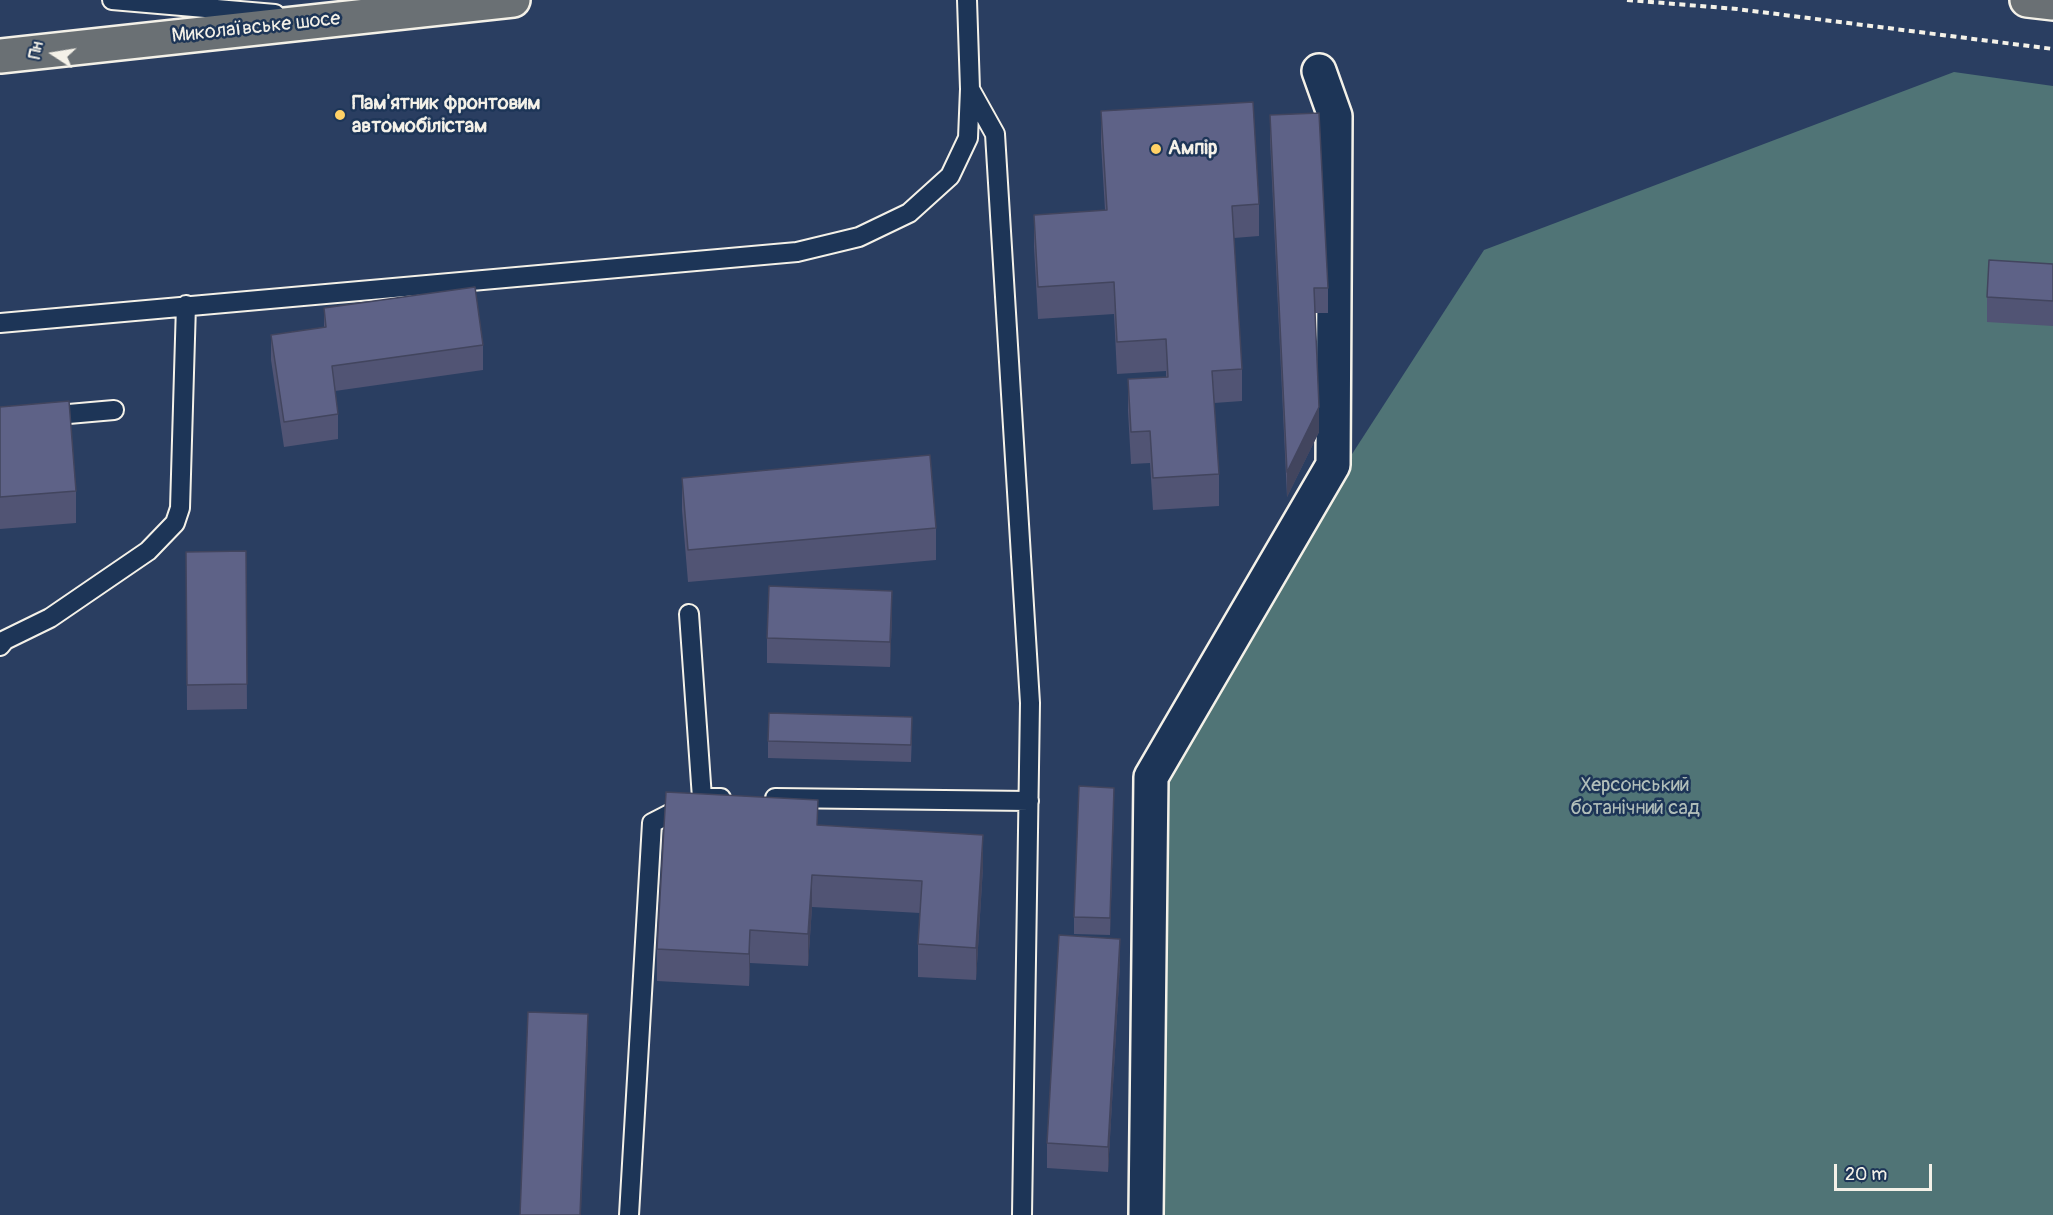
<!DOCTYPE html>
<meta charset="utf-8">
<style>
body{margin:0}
#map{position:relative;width:2053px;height:1215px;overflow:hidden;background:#2a3e61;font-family:Pangolin,sans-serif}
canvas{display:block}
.north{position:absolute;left:24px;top:24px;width:60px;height:60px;-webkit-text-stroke:4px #1d3557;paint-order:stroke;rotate:282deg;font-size:16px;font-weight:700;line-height:24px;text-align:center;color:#f4f1e8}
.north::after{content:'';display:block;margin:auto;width:21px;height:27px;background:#f4f1e8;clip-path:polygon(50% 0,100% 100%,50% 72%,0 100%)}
.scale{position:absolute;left:1834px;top:1164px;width:98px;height:27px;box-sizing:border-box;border:3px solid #f4f1e8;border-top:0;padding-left:8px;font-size:18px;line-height:21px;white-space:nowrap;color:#f4f1e8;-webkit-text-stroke:4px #1d3557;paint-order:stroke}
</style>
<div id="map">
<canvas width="2053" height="1215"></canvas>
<div class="north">Пн</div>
<div class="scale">20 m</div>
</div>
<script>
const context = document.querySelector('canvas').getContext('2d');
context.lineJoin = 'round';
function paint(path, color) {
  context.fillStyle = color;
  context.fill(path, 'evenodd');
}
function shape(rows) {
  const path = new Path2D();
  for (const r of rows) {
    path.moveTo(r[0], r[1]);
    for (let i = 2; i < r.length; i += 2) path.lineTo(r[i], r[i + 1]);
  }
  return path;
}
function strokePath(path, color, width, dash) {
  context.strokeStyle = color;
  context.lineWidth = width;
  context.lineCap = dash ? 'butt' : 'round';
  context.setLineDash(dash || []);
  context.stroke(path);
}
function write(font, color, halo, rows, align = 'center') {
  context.font = font + ' Pangolin,sans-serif';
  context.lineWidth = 5;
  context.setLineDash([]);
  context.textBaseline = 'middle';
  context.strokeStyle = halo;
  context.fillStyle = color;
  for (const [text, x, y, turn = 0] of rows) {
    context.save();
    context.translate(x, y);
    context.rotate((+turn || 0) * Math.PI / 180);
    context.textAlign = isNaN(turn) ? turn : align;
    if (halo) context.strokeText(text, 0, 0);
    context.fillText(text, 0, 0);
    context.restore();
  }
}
const green = shape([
 [1954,72,2053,86,2053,1215,1160,1215,1163,779,1343,468,1484,250]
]);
const path = shape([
 [1627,0,1737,9,2053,49]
]);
const service = shape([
 [112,0,275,14],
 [971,91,995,134,1030,703,1022,1215],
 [0,323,797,252,859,237,909,213,950,176,968,138,970,89,967,0],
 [0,420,114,410],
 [689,614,702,798,721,798],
 [0,646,5,640,50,618,148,551,175,523,180,508,186,305],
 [775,798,1029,801],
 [629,1215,652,823,687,805]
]);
const minor = shape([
 [1146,1215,1151,777,1333,465,1335,116,1319,71]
]);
const primary = shape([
 [2027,0,2053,3],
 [0,56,513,0]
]);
const wall = shape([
 [1101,111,1259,204,1259,236,1234,238,1242,369,1242,401,1214,403,1219,474,1219,506,1153,510,1150,463,1131,464,1128,411,1128,379,1166,377,1166,371,1117,374,1114,314,1038,319,1034,247,1034,215,1105,210,1101,143],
 [1270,115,1328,288,1328,313,1315,313,1319,432,1287,497,1270,140],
 [2053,264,2053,326,1987,322,1987,297],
 [324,308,483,345,483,370,335,391,338,414,338,439,284,447,271,360,271,335,324,327],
 [0,407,76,491,76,523,0,529],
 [682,478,936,528,936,560,688,582,682,510],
 [246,551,247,709,187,710,186,552],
 [892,616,890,667,767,663,767,638],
 [912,734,911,762,768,758,768,741],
 [1114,805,1110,935,1074,934,1074,917],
 [818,825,983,867,976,980,918,977,918,944,920,913,812,907,808,966,750,963,749,986,657,981,657,949],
 [1120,964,1108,1172,1047,1168,1047,1143]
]);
const shadedWall = shape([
 [1319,407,1319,432,1287,497,1287,472],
 [892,591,892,616,890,667,890,642],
 [1114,788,1114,805,1110,935,1110,918],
 [983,835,983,867,976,980,976,948],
 [812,875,812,907,808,966,808,934],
 [750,930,750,963,749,986,749,954],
 [1120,939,1120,964,1108,1172,1108,1147],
 [588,1014,588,1046,581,1215,580,1215]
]);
const building = shape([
 [1253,102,1259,204,1232,206,1242,369,1212,371,1219,474,1153,478,1150,431,1131,432,1128,379,1168,377,1166,339,1117,342,1114,282,1038,287,1034,215,1107,210,1101,111,1253,102],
 [1319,113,1328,288,1314,288,1319,407,1287,472,1270,115,1319,113],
 [1989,260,2053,264,2053,301,1987,297,1989,260],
 [475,287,483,345,332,366,338,414,284,422,271,335,326,327,324,308,475,287],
 [69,401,76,491,0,497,0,407,69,401],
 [930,455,936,528,688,550,682,478,930,455],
 [246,551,247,684,187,685,186,552,246,551],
 [769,586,892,591,890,642,767,638,769,586],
 [769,713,912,717,911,745,768,741,769,713],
 [1079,786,1114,788,1110,918,1074,917,1079,786],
 [666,792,818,800,817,825,983,835,976,948,918,944,922,881,812,875,808,934,750,930,749,954,657,949,666,792],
 [1059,935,1120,939,1108,1147,1047,1143,1059,935],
 [528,1012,588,1014,580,1215,520,1215,528,1012]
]);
const markers = [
 [340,115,6,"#ffd166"],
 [1156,149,6,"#ffd166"]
];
const streetNames = [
 ["Миколаївське шосе",256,28,-6]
];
const poiNames = [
 ["Пам'ятник фронтовим",352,104],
 ["автомобілістам",352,127],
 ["Ампір",1168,149]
];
const parkNames = [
 ["Херсонський",1635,786],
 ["ботанічний сад",1635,809]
];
paint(green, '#507476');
strokePath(service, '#f4f1e8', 22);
strokePath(minor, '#f4f1e8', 38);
strokePath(primary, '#f4f1e8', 38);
strokePath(path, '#f4f1e8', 4, [6, 4.5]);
strokePath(service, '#1d3557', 18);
strokePath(minor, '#1d3557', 33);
strokePath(primary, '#6a7074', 33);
paint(wall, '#515474');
paint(shadedWall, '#42455e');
paint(building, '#5e6287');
strokePath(building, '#42455e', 1.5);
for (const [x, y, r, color] of markers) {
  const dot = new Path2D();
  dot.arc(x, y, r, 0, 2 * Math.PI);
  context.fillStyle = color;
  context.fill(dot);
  strokePath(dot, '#1d3557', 2);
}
write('20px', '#f4f1e8', '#1d3557', streetNames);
write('bold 20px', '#f4f1e8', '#1d3557', poiNames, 'left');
write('20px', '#b2bfba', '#1d3557', parkNames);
</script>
